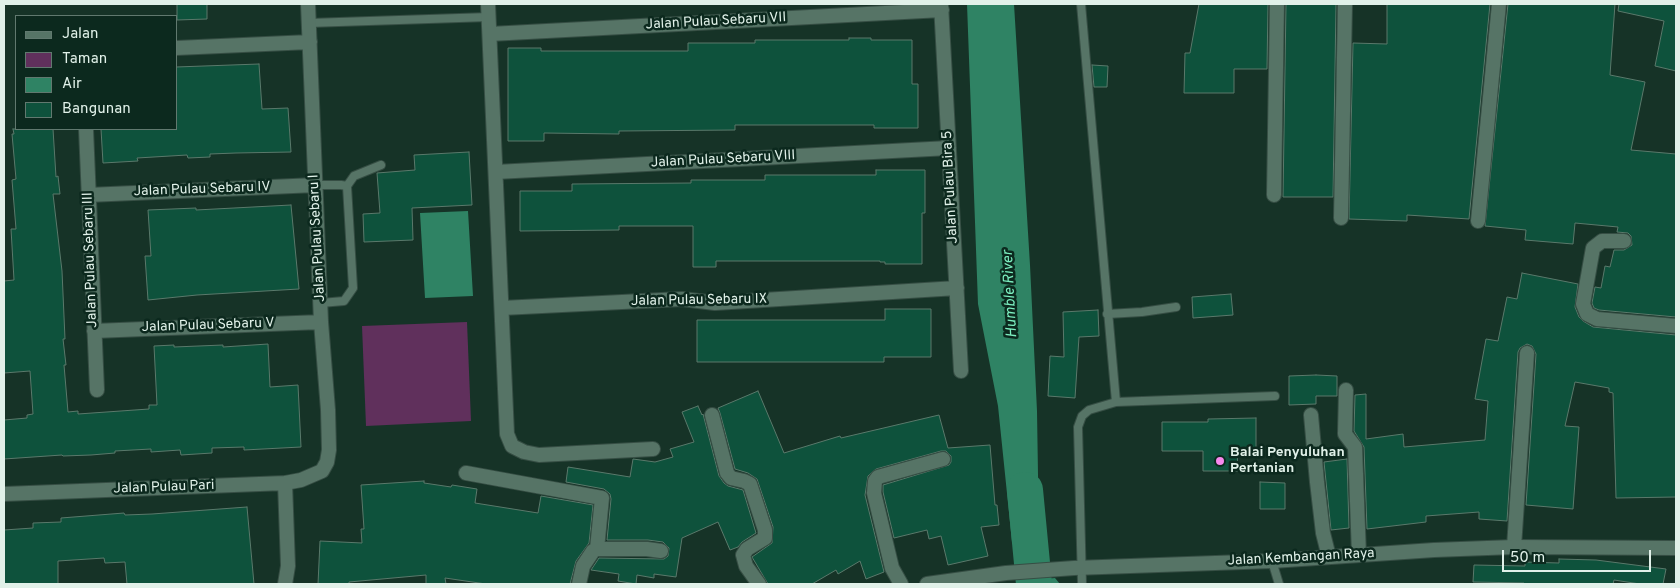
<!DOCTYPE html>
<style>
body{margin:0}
#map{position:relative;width:1680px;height:588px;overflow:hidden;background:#163327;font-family:Overpass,sans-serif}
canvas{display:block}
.frame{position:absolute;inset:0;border:5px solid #e1f1e9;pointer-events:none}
.legend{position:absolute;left:15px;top:15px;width:162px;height:115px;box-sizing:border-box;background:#0c291e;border:1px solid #61796f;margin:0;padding:6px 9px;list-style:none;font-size:15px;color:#e1f1e9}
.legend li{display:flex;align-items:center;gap:10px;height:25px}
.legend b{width:25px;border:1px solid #61796f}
.scale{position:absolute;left:1502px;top:550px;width:149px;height:22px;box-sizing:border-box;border:2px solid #e1f1e9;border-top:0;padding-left:6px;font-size:15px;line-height:18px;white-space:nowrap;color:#e1f1e9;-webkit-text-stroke:4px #0c291e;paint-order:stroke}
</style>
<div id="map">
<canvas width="1680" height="588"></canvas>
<div class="frame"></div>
<ul class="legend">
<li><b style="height:6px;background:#567466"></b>Jalan</li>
<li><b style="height:14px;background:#60305c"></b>Taman</li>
<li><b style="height:14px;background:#2f8364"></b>Air</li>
<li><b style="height:14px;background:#0e523c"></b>Bangunan</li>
</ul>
<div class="scale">50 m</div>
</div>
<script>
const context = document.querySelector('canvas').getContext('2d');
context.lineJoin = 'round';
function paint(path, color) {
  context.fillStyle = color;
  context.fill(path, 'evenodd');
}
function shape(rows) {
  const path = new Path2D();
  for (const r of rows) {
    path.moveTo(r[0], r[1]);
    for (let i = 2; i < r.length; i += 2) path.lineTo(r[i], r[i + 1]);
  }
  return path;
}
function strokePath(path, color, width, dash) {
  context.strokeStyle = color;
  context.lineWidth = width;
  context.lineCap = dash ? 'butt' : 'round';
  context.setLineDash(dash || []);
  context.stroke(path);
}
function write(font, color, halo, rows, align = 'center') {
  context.font = font + ' Overpass,sans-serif';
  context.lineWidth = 5;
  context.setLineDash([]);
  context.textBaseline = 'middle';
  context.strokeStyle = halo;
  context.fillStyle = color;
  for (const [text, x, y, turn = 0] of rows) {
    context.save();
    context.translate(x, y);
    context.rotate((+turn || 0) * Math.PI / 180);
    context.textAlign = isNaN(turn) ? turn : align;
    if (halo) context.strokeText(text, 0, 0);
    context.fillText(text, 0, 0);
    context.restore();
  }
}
const green = shape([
 [467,322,471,421,366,426,362,326]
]);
const water = shape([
 [967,4,1014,4,1030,265,1037,411,1039,538,1012,542,998,406,978,304],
 [468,211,473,296,425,298,420,213],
 [1055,578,1060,584,1022,584,1023,581]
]);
const river = shape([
 [1025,490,1034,584]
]);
const building = shape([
 [177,4,207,4,207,19,177,20,177,4],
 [1199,4,1268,4,1267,69,1234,69,1234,93,1184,93,1185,53,1190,53,1199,4],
 [1286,4,1336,4,1333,197,1283,197,1286,4],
 [1387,4,1490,4,1469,219,1407,215,1407,221,1349,219,1353,43,1387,44,1387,4],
 [1508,4,1615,4,1610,75,1645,82,1631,150,1676,154,1676,317,1599,310,1594,308,1592,303,1595,287,1601,288,1605,266,1610,267,1614,250,1624,250,1632,245,1631,236,1628,233,1617,232,1618,227,1575,223,1573,244,1525,240,1526,230,1485,226,1508,4],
 [1619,4,1676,4,1676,71,1655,66,1664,21,1618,11,1619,4],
 [849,38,871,38,871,40,912,40,912,84,918,84,918,128,874,128,874,125,735,125,735,130,619,131,619,134,544,133,544,141,508,141,508,48,541,48,541,51,688,51,688,43,755,43,755,40,849,40,849,38],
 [259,64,262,109,288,108,291,152,236,153,210,154,210,157,188,158,187,155,137,158,138,161,103,163,101,129,176,129,176,67,259,64],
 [1092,65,1108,66,1107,87,1094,87,1092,65],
 [13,129,53,129,56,177,58,176,60,194,53,194,62,271,65,339,63,339,66,365,64,365,68,412,78,411,78,414,149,409,149,405,157,405,154,346,174,345,174,347,223,345,223,347,268,344,270,387,298,385,301,447,244,450,244,447,212,448,212,453,181,455,180,450,151,452,151,449,115,451,115,453,91,455,63,456,62,455,4,459,4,420,27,418,27,415,33,414,30,371,4,373,4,281,14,280,11,229,16,229,12,180,16,179,12,134,14,134,13,129],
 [469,152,472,205,412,208,413,240,364,242,363,214,380,213,377,173,415,170,414,155,469,152],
 [876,170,925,170,925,213,922,213,922,264,885,264,885,262,880,262,880,261,716,261,716,267,693,267,693,226,619,226,619,230,520,231,520,191,572,191,572,184,691,183,691,180,765,180,765,175,876,175,876,170],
 [291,205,299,289,197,295,148,300,145,256,151,256,148,210,196,208,196,210,291,205],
 [1522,273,1578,284,1575,307,1579,317,1583,321,1593,327,1676,335,1676,497,1616,498,1613,393,1609,392,1609,388,1575,382,1565,426,1579,427,1573,509,1526,505,1536,354,1532,346,1527,344,1520,348,1518,352,1507,521,1479,519,1479,512,1426,516,1426,522,1367,529,1364,447,1354,431,1355,395,1366,394,1366,439,1403,434,1404,447,1485,440,1488,401,1475,399,1486,339,1498,341,1507,297,1517,299,1522,273],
 [1231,294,1233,315,1193,318,1192,297,1231,294],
 [885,309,931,309,931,357,884,357,884,362,697,362,697,320,885,320,885,309],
 [1098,310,1099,336,1079,337,1075,398,1048,396,1050,356,1064,357,1063,312,1098,310],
 [1316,375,1337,376,1337,396,1316,396,1316,404,1289,405,1289,376,1316,375],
 [758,391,784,453,840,436,841,438,939,415,948,448,990,445,995,505,997,505,999,525,981,527,988,556,948,565,941,536,929,539,927,530,894,538,883,492,883,485,949,465,951,462,951,456,946,451,941,451,876,469,868,476,865,495,884,572,866,579,860,561,838,574,836,570,812,584,768,584,752,557,772,543,773,527,757,479,748,473,735,469,720,413,718,408,758,391],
 [698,406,702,415,703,414,719,476,724,483,728,486,743,490,756,533,742,542,738,547,730,550,718,522,682,538,676,577,654,574,654,578,637,575,636,584,618,581,619,574,591,570,599,558,664,559,668,556,669,548,663,542,648,540,607,540,611,499,610,494,604,489,566,482,568,467,630,477,633,459,655,462,673,457,670,449,694,442,682,412,698,406],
 [1256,418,1256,449,1237,450,1238,471,1203,471,1203,451,1162,451,1162,422,1208,422,1208,419,1256,418],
 [1347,459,1349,528,1331,530,1324,462,1347,459],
 [424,481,424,483,451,487,452,485,477,489,475,503,538,513,541,496,593,505,589,543,576,561,570,584,486,584,445,578,446,584,426,584,426,575,349,582,349,584,318,584,320,541,362,543,361,529,364,529,361,485,424,481],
 [1260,482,1285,483,1285,509,1260,509,1260,482],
 [247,507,254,584,127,584,125,562,105,563,104,558,58,561,58,584,4,584,4,530,33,528,33,523,61,522,61,518,124,513,125,515,152,514,247,507],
 [1559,559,1596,560,1666,569,1663,584,1640,584,1614,580,1613,584,1524,584,1524,583,1473,582,1474,565,1525,566,1525,562,1559,563,1559,559]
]);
const service = shape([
 [1081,4,1116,402],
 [309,23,489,17],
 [316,185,341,185,347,186],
 [321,303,344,301,353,288,347,186,354,176,381,165],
 [1107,314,1142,312,1176,307],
 [1272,561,1279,584],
 [1082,584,1078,427,1082,416,1089,410,1116,402,1275,396]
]);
const minor = shape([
 [488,4,507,434,512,446,524,452,539,455,653,449],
 [941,4,961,371],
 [490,34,942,10],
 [176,48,310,42],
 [86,129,97,390],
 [496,172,949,148],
 [88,195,316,185],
 [1274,195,1277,4],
 [1341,218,1345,4],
 [1478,221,1499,4],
 [1624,241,1602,241,1593,248,1583,304,1587,314,1597,319,1676,326],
 [502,308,682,299,715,303,957,288],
 [94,331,321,322],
 [1346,390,1345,434,1355,447,1359,555],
 [712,415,727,473,731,478,744,481,750,484,765,530,765,538,747,549,743,555,746,566,759,584],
 [1311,415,1317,482,1323,533,1329,557],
 [466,473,602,498,597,549],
 [4,494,285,483,301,480,322,471,327,462,329,450,328,410,321,322,308,4],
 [1514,547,1527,353],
 [285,584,288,566,285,483],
 [579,584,583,566,593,551,597,549,647,549,661,551],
 [901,584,892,568,874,493,875,481,878,477,943,459]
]);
const tertiary = shape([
 [927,584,1006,573,1074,568,1272,561,1434,550,1514,547,1676,548]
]);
const markers = [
 [1220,461,5,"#f689ed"]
];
const streetNames = [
 ["Jalan Pulau Sebaru VII",716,22,-3],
 ["Jalan Pulau Sebaru VIII",723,160,-3],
 ["Jalan Pulau Bira 5",951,187,-93],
 ["Jalan Pulau Sebaru IV",202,190,-2],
 ["Jalan Pulau Sebaru I",318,238,-93],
 ["Jalan Pulau Sebaru III",91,260,-92],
 ["Jalan Pulau Sebaru IX",699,301,-1],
 ["Jalan Pulau Sebaru V",208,326,-2],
 ["Jalan Pulau Pari",164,488,-2],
 ["Jalan Kembangan Raya",1301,558,-3]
];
const poiNames = [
 ["Balai Penyuluhan",1230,453],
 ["Pertanian",1230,469]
];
const waterNames = [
 ["Humble River",1011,294,-93]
];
paint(green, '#60305c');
paint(water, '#2f8364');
strokePath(river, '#2f8364', 36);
paint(building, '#0e523c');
strokePath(building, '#5a796b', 1);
strokePath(service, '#364e44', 10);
strokePath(minor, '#364e44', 16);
strokePath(tertiary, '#364e44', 16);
strokePath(service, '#567466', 8);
strokePath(minor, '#567466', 14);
strokePath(tertiary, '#567466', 14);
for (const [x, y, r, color] of markers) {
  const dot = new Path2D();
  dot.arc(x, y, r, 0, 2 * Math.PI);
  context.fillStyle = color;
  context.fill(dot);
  strokePath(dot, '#0c291e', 2);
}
write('14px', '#e1f1e9', '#0c291e', streetNames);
write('bold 14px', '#e1f1e9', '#0c291e', poiNames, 'left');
write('italic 15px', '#7cefc0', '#0c291e', waterNames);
</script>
